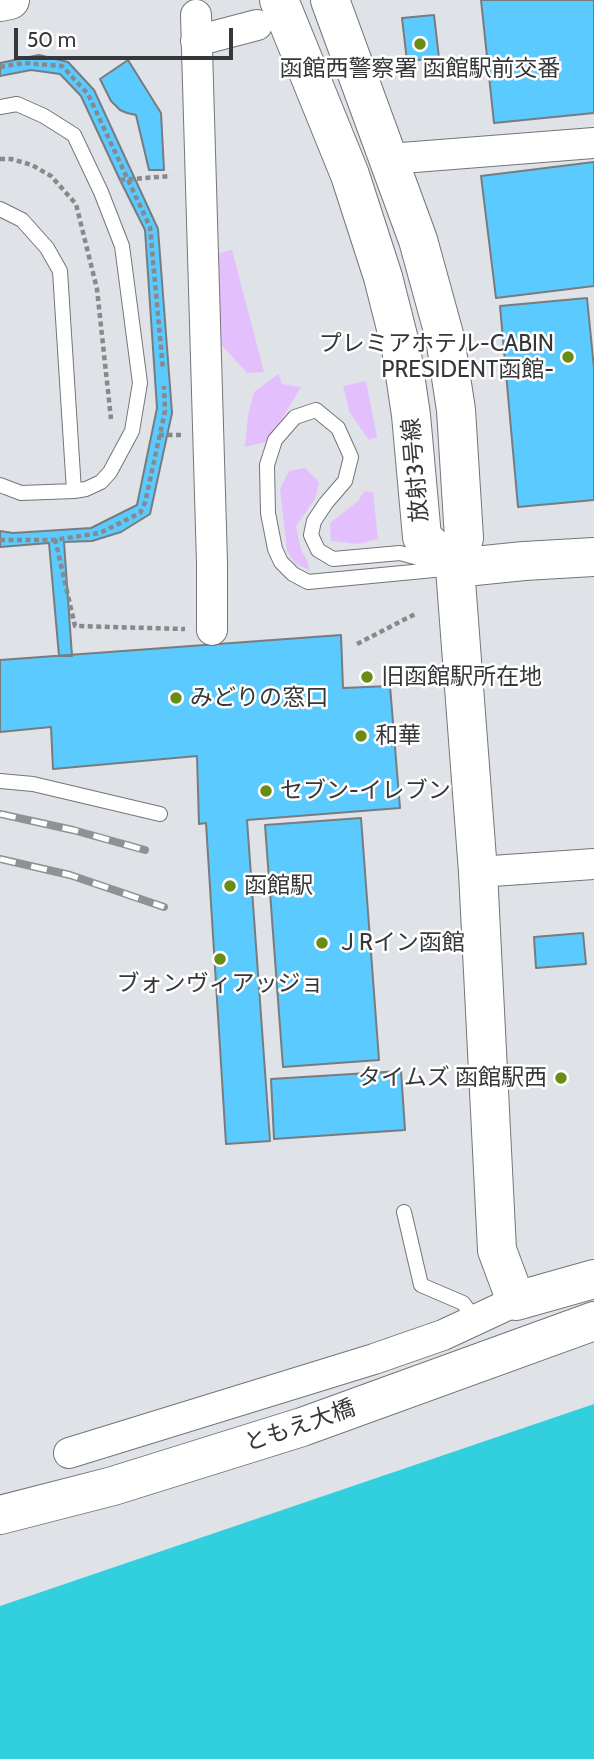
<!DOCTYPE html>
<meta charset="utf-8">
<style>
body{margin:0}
#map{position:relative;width:594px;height:1759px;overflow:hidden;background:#dfe2e6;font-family:Cabin,sans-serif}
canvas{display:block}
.scale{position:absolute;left:14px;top:28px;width:219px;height:32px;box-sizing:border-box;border:4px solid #363739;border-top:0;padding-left:9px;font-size:21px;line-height:24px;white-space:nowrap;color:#363739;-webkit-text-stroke:5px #fff;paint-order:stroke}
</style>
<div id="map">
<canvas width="594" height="1759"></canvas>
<div class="scale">50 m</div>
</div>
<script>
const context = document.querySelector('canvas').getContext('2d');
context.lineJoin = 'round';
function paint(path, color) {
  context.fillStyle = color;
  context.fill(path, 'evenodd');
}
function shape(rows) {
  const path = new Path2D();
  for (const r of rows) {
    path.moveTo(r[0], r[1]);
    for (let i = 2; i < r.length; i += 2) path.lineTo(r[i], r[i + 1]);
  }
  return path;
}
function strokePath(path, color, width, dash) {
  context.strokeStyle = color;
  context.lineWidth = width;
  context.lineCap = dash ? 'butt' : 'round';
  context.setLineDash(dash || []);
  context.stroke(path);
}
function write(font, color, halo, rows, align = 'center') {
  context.font = font + ' Cabin,"Noto Sans JP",sans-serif';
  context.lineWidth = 5;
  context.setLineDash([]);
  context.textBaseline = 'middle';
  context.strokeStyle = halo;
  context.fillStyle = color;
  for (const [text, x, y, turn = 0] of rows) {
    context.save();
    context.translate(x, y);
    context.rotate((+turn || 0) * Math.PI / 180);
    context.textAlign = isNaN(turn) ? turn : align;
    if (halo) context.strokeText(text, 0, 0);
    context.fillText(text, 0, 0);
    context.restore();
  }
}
const green = shape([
 [232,250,264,372,247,373,216,339,216,254],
 [278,374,282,384,301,387,269,441,245,447,248,416,254,392],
 [366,381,377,437,369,440,350,413,343,386],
 [305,468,319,482,315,499,296,526,301,550,308,562,309,570,295,563,287,551,280,489,289,471],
 [365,491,373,492,378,539,358,544,331,541,330,523,357,502]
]);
const water = shape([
 [594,1404,594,1759,0,1759,0,1606]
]);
const building = shape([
 [481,0,594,0,594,113,494,123,481,0],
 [434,15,439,58,407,61,402,18,434,15],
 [39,55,68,62,94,90,158,229,172,413,150,514,121,532,92,541,64,542,72,656,59,656,49,543,0,547,0,531,13,533,91,528,137,505,157,408,145,230,120,180,81,96,60,74,31,70,0,76,0,63,39,55],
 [128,60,161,113,164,170,149,170,136,115,127,113,120,110,111,101,100,79,128,60],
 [594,162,594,286,496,298,481,176,594,162],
 [587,298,594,368,594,500,518,507,500,306,587,298],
 [341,635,343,688,390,686,400,808,247,820,270,1141,226,1144,206,823,199,824,197,756,53,769,51,727,0,732,0,660,341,635],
 [361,818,379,1060,283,1067,265,825,361,818],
 [583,933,586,964,536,968,534,937,583,933],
 [401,1071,405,1130,274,1139,271,1079,401,1071]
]);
const path = shape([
 [0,67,24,63,62,66,88,94,150,227,163,370],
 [0,159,11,159,32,165,51,176,76,204,97,289,111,419],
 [120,180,171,176],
 [159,435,182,435],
 [55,539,75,626,185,629],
 [0,540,54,540,100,533,140,513,145,503,165,411,164,386],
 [357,644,417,613]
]);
const lane = shape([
 [0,107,17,104,44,116,74,135,101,192,122,246,140,383,132,431,110,472,101,482,86,489,74,491,21,493,0,485],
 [0,209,22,220,47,248,60,271,74,491],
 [316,410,338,428,351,457,345,481,326,503,314,521,311,535,318,550,333,559,400,553,455,568,308,582,293,574,281,562,275,549,268,513,267,465,275,440,295,417,316,410],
 [0,781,33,784,160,814],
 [404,1212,421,1285,463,1303,476,1320]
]);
const street = shape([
 [196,15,212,563,212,630],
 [196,41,257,25],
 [389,159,594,143],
 [478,872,594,864],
 [69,1453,374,1359,443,1335,516,1301]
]);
const secondary = shape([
 [279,0,350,175,383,277,401,348,411,415,422,537,455,568],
 [330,0,418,240,445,338,456,410,464,538,455,568,478,872,497,1250,516,1301,594,1279],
 [455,568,524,561,594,557],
 [0,1515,113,1486,302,1427,594,1321]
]);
const highway = shape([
 [0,2,10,0]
]);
const rail = shape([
 [0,814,73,830,145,850],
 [0,859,70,875,164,907]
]);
const markers = [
 [420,44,7,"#698c14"],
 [568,357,7,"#698c14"],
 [367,677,7,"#698c14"],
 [176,698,7,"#698c14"],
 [361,736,7,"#698c14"],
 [266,791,7,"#698c14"],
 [230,886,7,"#698c14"],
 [322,943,7,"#698c14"],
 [220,959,7,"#698c14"],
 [561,1078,7,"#698c14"]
];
const poiNames = [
 ["函館西警察署 函館駅前交番",420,69,"center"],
 ["プレミアホテル-CABIN",554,344,"right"],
 ["PRESIDENT函館-",554,370,"right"],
 ["旧函館駅所在地",381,677],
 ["みどりの窓口",190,698],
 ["和華",375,736],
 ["セブン-イレブン",280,791],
 ["函館駅",244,886],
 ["ＪRイン函館",336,943],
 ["ブォンヴィアッジョ",220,984,"center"],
 ["タイムズ 函館駅西",547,1078,"right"]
];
const streetNames = [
 ["放射3号線",416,470,-95],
 ["ともえ大橋",300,1426,-19]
];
paint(green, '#e4bffe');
paint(water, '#32d0df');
paint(building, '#5bcaff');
strokePath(building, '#787c7f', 2);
strokePath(lane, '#737579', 16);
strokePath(street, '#737579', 32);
strokePath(secondary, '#737579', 40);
strokePath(highway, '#737579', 40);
strokePath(path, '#87898c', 4.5, [5, 3.5]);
strokePath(lane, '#fff', 14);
strokePath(street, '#fff', 30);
strokePath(secondary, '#fff', 38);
strokePath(highway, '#fff', 38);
strokePath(rail, '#8f9194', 8);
strokePath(rail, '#fff', 5, [16]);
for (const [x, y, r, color] of markers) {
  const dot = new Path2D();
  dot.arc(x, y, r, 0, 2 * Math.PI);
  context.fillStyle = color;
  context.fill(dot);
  strokePath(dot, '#fff', 2.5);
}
write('23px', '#363739', '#fff', poiNames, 'left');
write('23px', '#363739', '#fff', streetNames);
</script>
